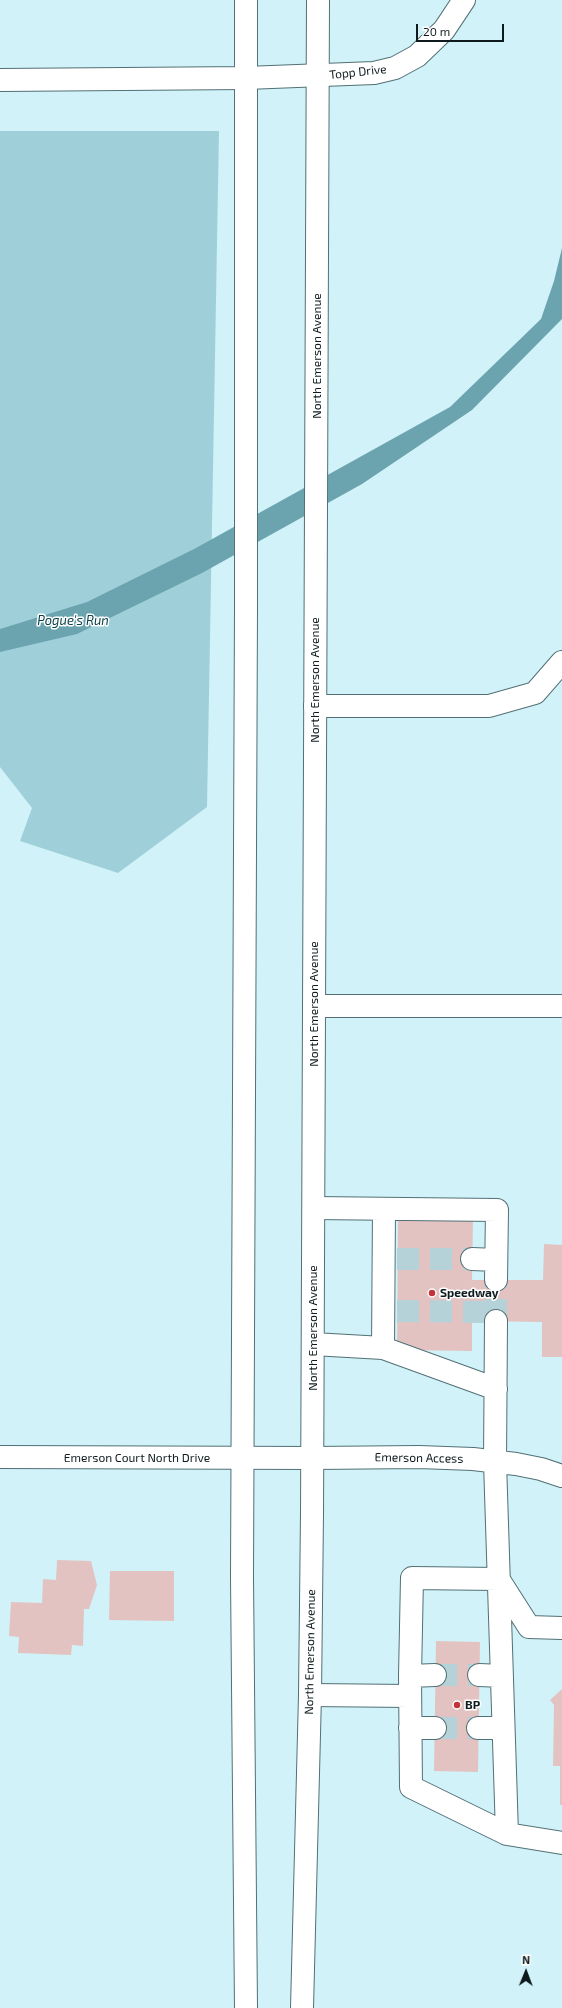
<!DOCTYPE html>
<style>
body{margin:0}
#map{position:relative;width:562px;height:2008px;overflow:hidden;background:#d1f2f9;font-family:"Exo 2",sans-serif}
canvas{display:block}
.north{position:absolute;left:506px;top:1952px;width:40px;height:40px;-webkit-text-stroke:3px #fff;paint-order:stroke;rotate:1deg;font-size:11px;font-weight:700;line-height:16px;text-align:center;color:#0e1a1d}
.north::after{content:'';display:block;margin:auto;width:14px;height:18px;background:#0e1a1d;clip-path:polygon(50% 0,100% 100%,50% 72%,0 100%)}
.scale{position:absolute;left:416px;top:24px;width:88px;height:18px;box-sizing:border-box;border:2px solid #0e1a1d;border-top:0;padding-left:5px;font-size:12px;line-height:14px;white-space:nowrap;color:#0e1a1d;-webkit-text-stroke:3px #fff;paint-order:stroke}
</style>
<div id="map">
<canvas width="562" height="2008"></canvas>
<div class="north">N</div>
<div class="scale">20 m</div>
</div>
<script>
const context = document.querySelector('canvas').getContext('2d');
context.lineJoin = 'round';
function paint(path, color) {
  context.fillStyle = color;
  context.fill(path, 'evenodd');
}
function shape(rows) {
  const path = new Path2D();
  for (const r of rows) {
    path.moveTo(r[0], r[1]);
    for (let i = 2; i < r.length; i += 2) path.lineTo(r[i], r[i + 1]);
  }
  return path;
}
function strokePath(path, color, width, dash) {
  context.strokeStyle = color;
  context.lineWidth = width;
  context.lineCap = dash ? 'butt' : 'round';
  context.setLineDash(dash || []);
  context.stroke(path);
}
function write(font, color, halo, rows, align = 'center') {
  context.font = font + ' "Exo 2",sans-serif';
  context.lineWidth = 3;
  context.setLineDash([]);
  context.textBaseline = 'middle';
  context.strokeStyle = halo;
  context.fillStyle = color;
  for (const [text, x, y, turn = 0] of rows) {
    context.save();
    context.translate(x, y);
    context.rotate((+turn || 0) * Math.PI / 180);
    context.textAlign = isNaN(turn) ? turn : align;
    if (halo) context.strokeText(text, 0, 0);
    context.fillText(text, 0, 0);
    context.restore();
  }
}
const green = shape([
 [0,131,219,131,207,807,118,873,20,841,32,808,0,767]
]);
const water = shape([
 [562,248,562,319,472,410,362,484,202,573,77,634,0,652,0,629,87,602,196,548,450,407,541,319,554,281]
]);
const building = shape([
 [398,1218,473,1219,472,1280,543,1280,544,1244,562,1245,562,1357,542,1357,542,1322,472,1321,472,1351,397,1350],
 [57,1560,91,1561,97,1585,89,1609,84,1609,83,1646,72,1645,71,1655,18,1653,19,1637,9,1636,11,1602,42,1603,43,1579,56,1580],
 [110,1571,174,1571,174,1621,109,1620],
 [436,1641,480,1642,478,1772,434,1771],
 [562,1689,562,1805,560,1805,560,1766,553,1766,554,1705,550,1700]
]);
const minorTunnel = shape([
 [397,1259,472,1259],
 [397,1311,496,1312],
 [496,1321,496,1280],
 [435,1675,479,1675],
 [435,1728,478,1728]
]);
const minor = shape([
 [0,80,246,78,374,73,395,68,417,56,444,30,464,0],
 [315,706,489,706,535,693,562,662],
 [314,1006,562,1006],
 [314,1208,497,1210,496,1280],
 [472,1259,496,1260],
 [496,1321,495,1462,507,1834],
 [313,1344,383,1348,384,1209],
 [383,1348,496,1389],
 [0,1457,313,1458,419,1457,473,1459,516,1464,541,1469,562,1476],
 [498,1579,412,1578,410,1676,411,1787,507,1834,562,1843],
 [499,1580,529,1627,562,1628],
 [479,1675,502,1676],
 [410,1676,435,1675],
 [310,1695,410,1696],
 [410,1728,435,1728],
 [478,1728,503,1728]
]);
const major = shape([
 [246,0,246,607,242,1577,246,2008],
 [302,2008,310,1695,312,1513,318,0]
]);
const markers = [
 [432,1293,4,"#c33339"],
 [457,1705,4,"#c33339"]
];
const streetNames = [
 ["Topp Drive",358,72,-6],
 ["North Emerson Avenue",317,356,-90],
 ["North Emerson Avenue",315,680,-90],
 ["North Emerson Avenue",314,1004,-90],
 ["North Emerson Avenue",313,1328,-90],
 ["Emerson Court North Drive",137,1458],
 ["Emerson Access",419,1458,1],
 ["North Emerson Avenue",310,1652,-89]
];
const poiNames = [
 ["Speedway",440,1293],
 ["BP",465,1705]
];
const waterNames = [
 ["Pogue's Run",73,621]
];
paint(green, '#9fd0da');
paint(water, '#6ba4af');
paint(building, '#e3c3c1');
strokePath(minorTunnel, '#b4d2d8', 22, [22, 11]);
strokePath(minor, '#527075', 24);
strokePath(major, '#527075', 24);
strokePath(minor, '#fff', 22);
strokePath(major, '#fff', 22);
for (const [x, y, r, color] of markers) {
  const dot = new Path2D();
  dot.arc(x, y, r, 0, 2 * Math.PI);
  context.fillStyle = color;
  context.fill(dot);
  strokePath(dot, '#fff', 1.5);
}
write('12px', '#0e1a1d', '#fff', streetNames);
write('bold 12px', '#0e1a1d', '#fff', poiNames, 'left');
write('italic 13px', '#0c424b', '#fff', waterNames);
</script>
